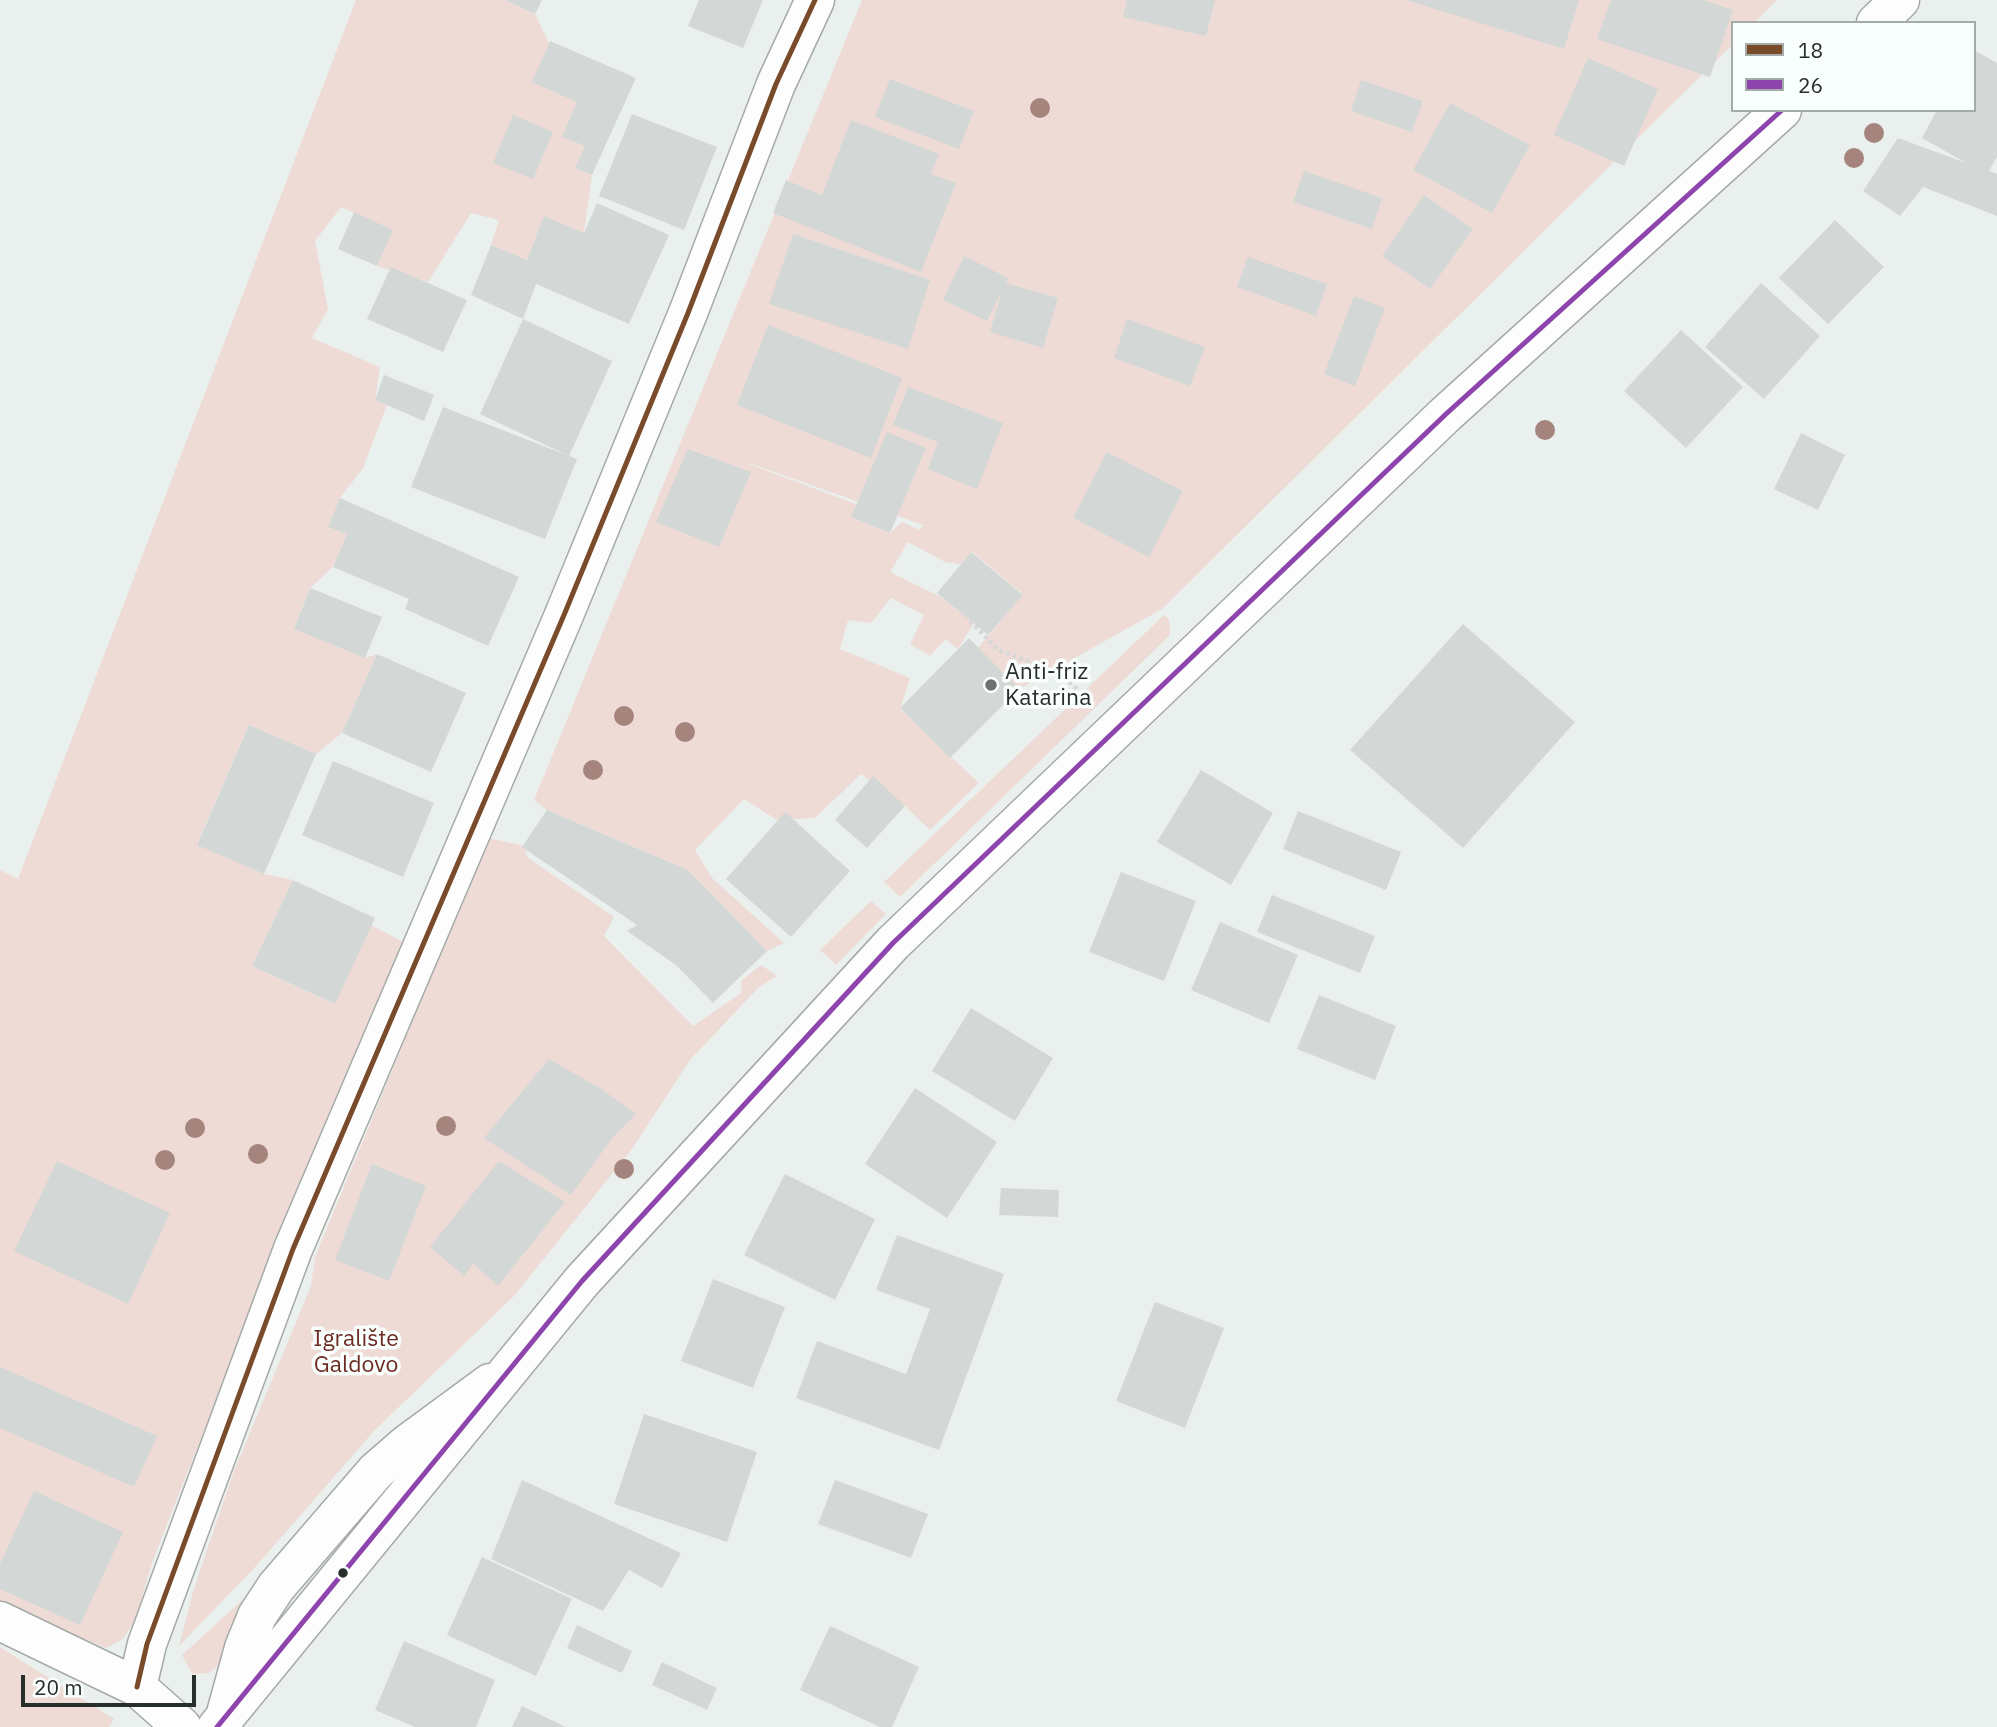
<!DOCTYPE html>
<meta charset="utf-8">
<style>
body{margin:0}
#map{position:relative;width:1997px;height:1727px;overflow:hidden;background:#eaf0ed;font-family:"IBM Plex Sans",sans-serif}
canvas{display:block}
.legend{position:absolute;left:1731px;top:21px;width:245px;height:91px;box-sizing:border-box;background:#f9fffc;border:2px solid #a5aba8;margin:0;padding:9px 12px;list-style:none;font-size:21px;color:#282e2b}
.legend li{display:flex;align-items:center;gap:14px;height:35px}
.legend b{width:35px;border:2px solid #a5aba8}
.scale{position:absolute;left:21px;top:1675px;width:175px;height:32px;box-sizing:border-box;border:4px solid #282e2b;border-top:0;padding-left:9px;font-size:21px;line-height:24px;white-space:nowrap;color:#282e2b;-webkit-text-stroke:5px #f9fffc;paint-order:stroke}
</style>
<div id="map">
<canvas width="1997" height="1727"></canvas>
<ul class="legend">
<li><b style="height:9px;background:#7a4b2a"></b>18</li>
<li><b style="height:9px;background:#8e44ad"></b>26</li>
</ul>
<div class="scale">20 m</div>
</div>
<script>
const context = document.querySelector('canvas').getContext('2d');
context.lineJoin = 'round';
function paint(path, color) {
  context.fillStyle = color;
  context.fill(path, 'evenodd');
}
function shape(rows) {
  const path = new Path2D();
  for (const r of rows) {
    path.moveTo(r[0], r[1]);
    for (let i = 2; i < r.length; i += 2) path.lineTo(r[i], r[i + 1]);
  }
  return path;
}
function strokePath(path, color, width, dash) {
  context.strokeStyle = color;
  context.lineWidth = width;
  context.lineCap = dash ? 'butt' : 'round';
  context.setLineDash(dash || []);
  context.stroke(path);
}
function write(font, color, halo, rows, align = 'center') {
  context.font = font + ' "IBM Plex Sans",sans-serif';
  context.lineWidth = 7;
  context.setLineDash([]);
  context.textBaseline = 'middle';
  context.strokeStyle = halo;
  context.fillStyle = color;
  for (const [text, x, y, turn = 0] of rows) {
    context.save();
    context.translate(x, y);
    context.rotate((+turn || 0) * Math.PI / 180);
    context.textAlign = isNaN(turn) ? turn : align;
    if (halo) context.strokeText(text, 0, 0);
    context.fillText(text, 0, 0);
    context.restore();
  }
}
const green = shape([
 [356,0,505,0,535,14,577,102,563,136,585,146,576,168,592,175,584,233,544,217,527,260,491,245,499,220,471,213,428,282,377,266,392,230,341,207,315,241,328,309,312,338,380,367,375,400,387,405,363,468,340,498,329,527,347,534,333,567,310,588,294,628,365,658,377,654,342,733,316,754,249,725,197,844,264,874,293,880,252,966,334,1004,371,925,403,942,181,1488,152,1563,136,1619,123,1639,106,1648,0,1604,0,870,18,879],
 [862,0,1777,0,1754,23,1733,23,1733,44,1162,609,1019,689,978,648,1023,594,972,552,960,564,945,562,908,542,890,572,941,597,974,623,958,649,946,639,930,656,910,644,924,615,891,598,871,623,848,620,840,649,910,678,900,709,979,783,930,830,905,806,861,774,815,818,777,820,744,799,695,850,712,878,784,943,767,951,688,870,547,810,534,800],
 [749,464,749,463,923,525,920,530,902,522,890,533,855,519,856,504],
 [1164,615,1169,619,1170,635,900,897,884,882],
 [488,838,525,846,527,857,614,917,604,936,693,1026,741,993,742,980,761,965,777,976,758,988,690,1060,632,1149,514,1296,374,1431,258,1564,179,1646,194,1588,234,1471,311,1286,315,1257],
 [871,901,886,914,836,965,820,950],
 [251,1592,217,1667,209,1673,192,1674,182,1655],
 [0,1647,114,1719,109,1727,0,1727]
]);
const building = shape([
 [505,0,542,0,535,14],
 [699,0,763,0,743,48,688,26],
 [1127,0,1215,0,1206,36,1123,17],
 [1406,0,1579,0,1564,49],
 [1611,0,1703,0,1733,10,1710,77,1597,39],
 [550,41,636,78,592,175,575,168,585,146,562,137,577,102,532,82],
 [1974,50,1997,63,1997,157,1989,171,1997,174,1997,216,1923,187,1900,216,1863,191,1898,138,1966,163,1922,138,1937,110,1974,110],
 [1588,58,1658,89,1624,166,1554,135],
 [890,79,974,111,959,149,875,117],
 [1361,80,1423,101,1412,132,1351,111],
 [1450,103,1530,145,1492,213,1413,170],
 [632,114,717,147,684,230,599,196],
 [513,115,553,132,533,179,493,163],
 [851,120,939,154,931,174,956,183,921,272,773,213,786,180,822,195],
 [1304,171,1382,198,1372,229,1293,202],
 [1424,195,1473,229,1430,289,1382,256],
 [597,203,669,235,629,324,536,284,523,319,471,295,491,245,527,260,544,216,584,233],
 [354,212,393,230,377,266,338,249],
 [1835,220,1884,267,1828,324,1779,278],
 [793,234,930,280,908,349,769,304],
 [964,256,1008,278,1006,283,1058,298,1043,348,990,332,1002,291,987,321,943,300],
 [1248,257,1327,284,1316,316,1237,287],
 [391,267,467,300,443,352,367,319],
 [1761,283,1820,336,1764,399,1705,347],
 [1354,296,1385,308,1355,386,1324,374],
 [523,319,612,361,569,456,480,414],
 [1127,319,1205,347,1190,386,1114,358],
 [768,325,902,378,871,458,737,405],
 [1681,330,1743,387,1686,448,1624,391],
 [384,375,434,395,424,421,375,400],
 [908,387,1003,423,977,489,928,469,938,442,893,425],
 [443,407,577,459,545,539,411,487],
 [887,432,926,448,890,533,851,517],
 [1801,433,1845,455,1818,510,1774,489],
 [688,449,751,472,719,547,656,522],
 [1107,452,1183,491,1149,557,1073,518],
 [340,498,519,577,488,646,405,609,409,599,333,567,347,534,328,527],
 [971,552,1023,595,988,635,937,593],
 [310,588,382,617,365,658,294,629],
 [1463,624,1575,722,1463,848,1350,750],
 [969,638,1019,689,950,758,900,708],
 [377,654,466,693,431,772,342,733],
 [249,725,316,754,264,874,197,845],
 [333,761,434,803,403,877,302,835],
 [1201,770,1273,813,1231,885,1157,842],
 [873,776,905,806,867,848,835,820],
 [547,810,688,870,767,951,713,1003,676,965,627,931,637,925,522,847],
 [1298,811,1401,852,1386,890,1283,849],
 [785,812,850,871,791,937,726,879],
 [1121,872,1196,901,1164,981,1089,952],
 [293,880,375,918,335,1004,252,966],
 [1272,895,1375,936,1360,973,1257,932],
 [1220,922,1298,955,1269,1023,1191,990],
 [1319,995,1396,1026,1375,1080,1297,1049],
 [971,1008,1053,1058,1015,1121,932,1071],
 [549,1059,603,1090,636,1114,613,1137,571,1195,484,1138],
 [915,1088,997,1142,947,1218,865,1164],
 [57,1161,170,1213,128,1304,14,1251],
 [499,1161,565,1202,498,1286,473,1263,464,1276,430,1247],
 [372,1164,426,1186,389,1281,335,1260],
 [785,1174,875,1219,835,1300,744,1255],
 [1001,1188,1059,1190,1058,1217,999,1215],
 [897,1235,1004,1274,939,1450,796,1398,817,1341,906,1374,930,1309,876,1290],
 [713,1279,785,1307,753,1388,681,1361],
 [1155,1302,1224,1328,1185,1428,1116,1401],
 [0,1367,157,1436,134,1487,0,1428],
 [644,1414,757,1452,727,1542,614,1504],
 [522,1480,681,1553,662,1588,629,1570,603,1611,491,1559],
 [835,1480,928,1514,911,1558,818,1524],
 [34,1491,123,1532,80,1625,0,1589,0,1564],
 [482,1557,572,1599,536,1676,447,1635],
 [577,1625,632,1651,622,1673,567,1648],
 [830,1626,919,1667,892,1727,880,1727,800,1690],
 [404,1641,495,1680,476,1727,415,1727,375,1710],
 [662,1662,717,1688,707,1710,652,1685],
 [522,1706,566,1727,512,1727]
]);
const path = shape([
 [970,621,998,650,1060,673,1077,689]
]);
const minor = shape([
 [0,1621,137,1687,182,1727],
 [137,1687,147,1644,293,1249,564,615,688,313,776,84,815,0],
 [225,1717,244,1648,257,1616,276,1587,376,1471,407,1444,490,1383]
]);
const secondary = shape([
 [1876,23,1900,0],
 [217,1727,582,1281,893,943,1446,414,1782,110]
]);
const bus1 = shape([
 [137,1687,147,1644,293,1249,564,615,688,313,776,84,815,0]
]);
const bus2 = shape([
 [217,1727,582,1281,893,943,1446,414,1782,110]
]);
const trees = [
 [1040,108],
 [1874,133],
 [1854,158],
 [1545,430],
 [624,716],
 [685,732],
 [593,770],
 [446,1126],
 [195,1128],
 [258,1154],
 [165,1160],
 [624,1169]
];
const markers = [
 [991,685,7,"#6c726f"],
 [343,1573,6,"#282e2b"]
];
const poiNames = [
 ["Anti-friz",1005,672],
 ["Katarina",1005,698]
];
const parkNames = [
 ["Igralište",356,1339],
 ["Galdovo",356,1365]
];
paint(green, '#eedbd6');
paint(building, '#d3d8d6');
strokePath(minor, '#a5aaa7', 41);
strokePath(secondary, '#a5aaa7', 41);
strokePath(path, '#d6d8d7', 4.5, [3.5, 3.5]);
strokePath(minor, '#fcfdfc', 38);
strokePath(secondary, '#fcfdfc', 38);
strokePath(bus1, '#7a4b2a', 5);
strokePath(bus2, '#8e44ad', 5);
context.fillStyle = '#a5847e';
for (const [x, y] of trees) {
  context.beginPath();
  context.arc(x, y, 10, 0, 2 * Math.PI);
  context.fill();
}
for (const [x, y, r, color] of markers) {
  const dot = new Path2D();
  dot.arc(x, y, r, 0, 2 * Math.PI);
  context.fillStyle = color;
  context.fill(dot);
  strokePath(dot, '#f9fffc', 2.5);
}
write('23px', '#282e2b', '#f9fffc', poiNames, 'left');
write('23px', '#6c2b23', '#f9fffc', parkNames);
</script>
